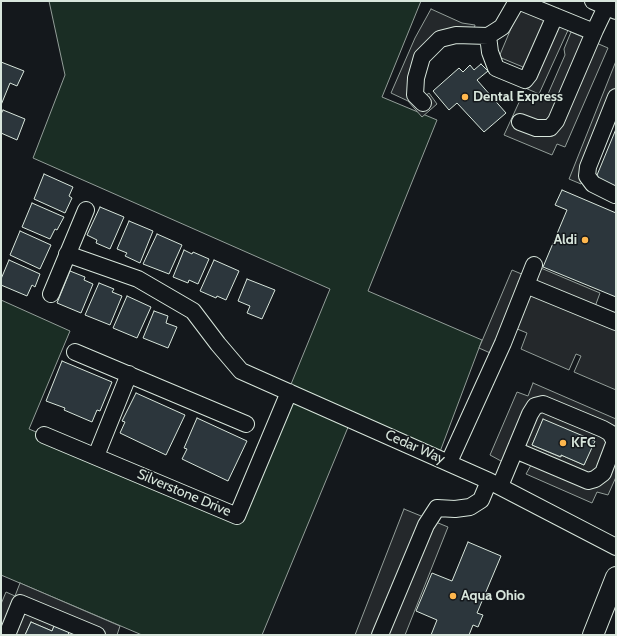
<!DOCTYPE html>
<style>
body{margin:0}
#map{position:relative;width:617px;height:636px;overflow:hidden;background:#14181c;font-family:Cabin,sans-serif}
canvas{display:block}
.frame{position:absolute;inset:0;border:2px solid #d8e6dc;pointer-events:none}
</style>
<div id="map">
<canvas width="617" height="636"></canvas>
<div class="frame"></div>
</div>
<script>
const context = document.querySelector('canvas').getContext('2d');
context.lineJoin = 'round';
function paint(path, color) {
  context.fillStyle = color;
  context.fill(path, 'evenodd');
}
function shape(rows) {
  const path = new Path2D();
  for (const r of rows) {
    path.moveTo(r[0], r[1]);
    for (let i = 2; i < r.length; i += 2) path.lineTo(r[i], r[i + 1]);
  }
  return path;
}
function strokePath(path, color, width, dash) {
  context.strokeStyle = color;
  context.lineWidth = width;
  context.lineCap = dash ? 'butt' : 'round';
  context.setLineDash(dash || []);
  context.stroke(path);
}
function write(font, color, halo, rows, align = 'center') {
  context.font = font + ' Cabin,sans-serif';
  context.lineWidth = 3;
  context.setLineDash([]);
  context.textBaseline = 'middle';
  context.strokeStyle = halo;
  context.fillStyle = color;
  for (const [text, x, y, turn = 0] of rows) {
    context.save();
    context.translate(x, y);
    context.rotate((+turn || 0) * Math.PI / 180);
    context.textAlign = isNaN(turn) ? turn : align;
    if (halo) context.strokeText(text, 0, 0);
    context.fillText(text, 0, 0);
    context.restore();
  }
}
const green = shape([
 [49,1,421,1,382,97,437,120,368,291,482,340,438,457,351,420,262,635,142,635,1,575,1,300,70,331,29,429,237,516,330,289,33,158,65,75,49,1]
]);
const parking = shape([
 [520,7,569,28,539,94,516,84,523,67,499,57,520,7],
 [431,9,462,23,475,25,473,35,456,35,422,57,420,100,429,93,437,104,422,117,408,101,391,93,415,38,431,9],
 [571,32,608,48,565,147,557,144,552,155,504,135,521,98,536,101,543,100,548,94,565,55,564,49,571,32],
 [616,61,616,97,581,184,569,179,616,61],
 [529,263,600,293,593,312,616,322,616,390,574,372,581,356,576,354,569,370,521,349,527,333,510,326,497,356,479,348,512,270,524,275,529,263],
 [533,383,616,419,616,477,608,495,597,492,592,503,526,474,531,465,526,462,501,461,490,455,517,392,528,396,533,383],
 [543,420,594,441,584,465,561,455,560,457,532,445,543,420],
 [404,509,448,527,405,635,355,635,404,509],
 [20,583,120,626,117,635,68,635,69,632,54,626,52,631,31,622,25,635,1,635,1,604,6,592,15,596,20,583]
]);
const building = shape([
 [1,62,24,71,17,86,10,83,1,105,1,62],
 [481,64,488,71,477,80,506,113,484,132,457,103,449,110,433,91,459,68,463,72,470,65,474,70,481,64],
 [3,110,25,119,17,140,1,133,1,114,3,110],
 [616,129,616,189,595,180,616,129],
 [44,174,73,187,69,196,72,198,65,213,34,199,44,174],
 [562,190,616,213,616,297,543,267,567,210,555,205,562,190],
 [32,203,64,217,57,230,55,229,50,239,22,227,32,203],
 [100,207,124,217,110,249,96,243,97,240,87,235,100,207],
 [129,221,153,231,140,263,125,256,127,253,117,249,129,221],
 [20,231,51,245,40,269,10,255,20,231],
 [157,234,182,245,169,274,143,264,157,234],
 [184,250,192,254,193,252,209,259,198,284,189,280,188,283,173,277,184,250],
 [9,260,40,274,35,287,32,285,27,296,1,285,1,279,9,260],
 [214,260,239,271,226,300,217,296,216,298,200,291,214,260],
 [70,271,85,277,84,280,93,284,81,313,57,303,70,271],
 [247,279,275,290,262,319,247,313,250,306,238,301,247,279],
 [99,283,114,289,112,292,122,296,110,325,85,315,99,283],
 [127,296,151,307,137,338,113,328,127,296],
 [154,311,168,316,166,323,177,327,168,348,143,338,154,311],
 [62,361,112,382,100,411,97,410,92,422,64,410,65,408,46,401,62,361],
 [136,393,185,415,166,455,120,433,125,422,122,421,136,393],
 [197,418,247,441,228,481,182,459,187,449,184,448,197,418],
 [543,419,595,441,584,465,561,455,561,457,532,445,543,419],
 [468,542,501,556,477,613,483,615,478,627,473,625,469,635,431,635,437,620,416,611,432,573,452,581,468,542],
 [31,622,52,631,54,626,69,632,68,635,25,635,31,622]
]);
const minor = shape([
 [518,1,589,30,595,30,606,7],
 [593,1,616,11],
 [488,36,490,52,496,68,525,80,529,75,555,16],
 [423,103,415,95,416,78,422,57,440,39,456,35,488,36,502,27,517,1],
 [520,122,536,128,550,128,556,121,595,30],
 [615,195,593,184,587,176,588,167,616,97],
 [67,254,138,279,193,311,218,344,241,371,489,481,616,547],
 [526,285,616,322],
 [51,294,86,210],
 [75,352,246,424],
 [44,435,237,516,289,392],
 [96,456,129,374],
 [449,462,503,343,534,265],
 [500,486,530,414,535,406,543,404,603,429,610,433,614,440,614,444,603,473,595,479,588,481,515,450],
 [7,635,20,603,97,635],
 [380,635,426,525,437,508,455,509,470,507,481,500,489,481]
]);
const major = shape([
 [593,635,616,577]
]);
const markers = [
 [465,97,4,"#ffb74d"],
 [585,240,4,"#ffb74d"],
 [563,443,4,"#ffb74d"],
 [453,596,4,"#ffb74d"]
];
const poiNames = [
 ["Dental Express",473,97],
 ["Aldi",577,240,"right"],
 ["KFC",571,443],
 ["Aqua Ohio",461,596]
];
const streetNames = [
 ["Cedar Way",415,447,24],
 ["Silverstone Drive",184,493,23]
];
paint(green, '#1a2d24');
strokePath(green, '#939e99', 1);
paint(parking, '#24282b');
strokePath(parking, '#939e99', 1);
paint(building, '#2c363c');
strokePath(building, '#d8e6dc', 1);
strokePath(minor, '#d8e6dc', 18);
strokePath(major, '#d8e6dc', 22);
strokePath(minor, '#14181c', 16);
strokePath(major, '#14181c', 20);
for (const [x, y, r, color] of markers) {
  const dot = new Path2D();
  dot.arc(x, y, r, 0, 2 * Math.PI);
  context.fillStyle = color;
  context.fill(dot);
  strokePath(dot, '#14181c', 1.5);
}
write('bold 14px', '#d8e6dc', '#14181c', poiNames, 'left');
write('14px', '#d8e6dc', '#14181c', streetNames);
</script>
